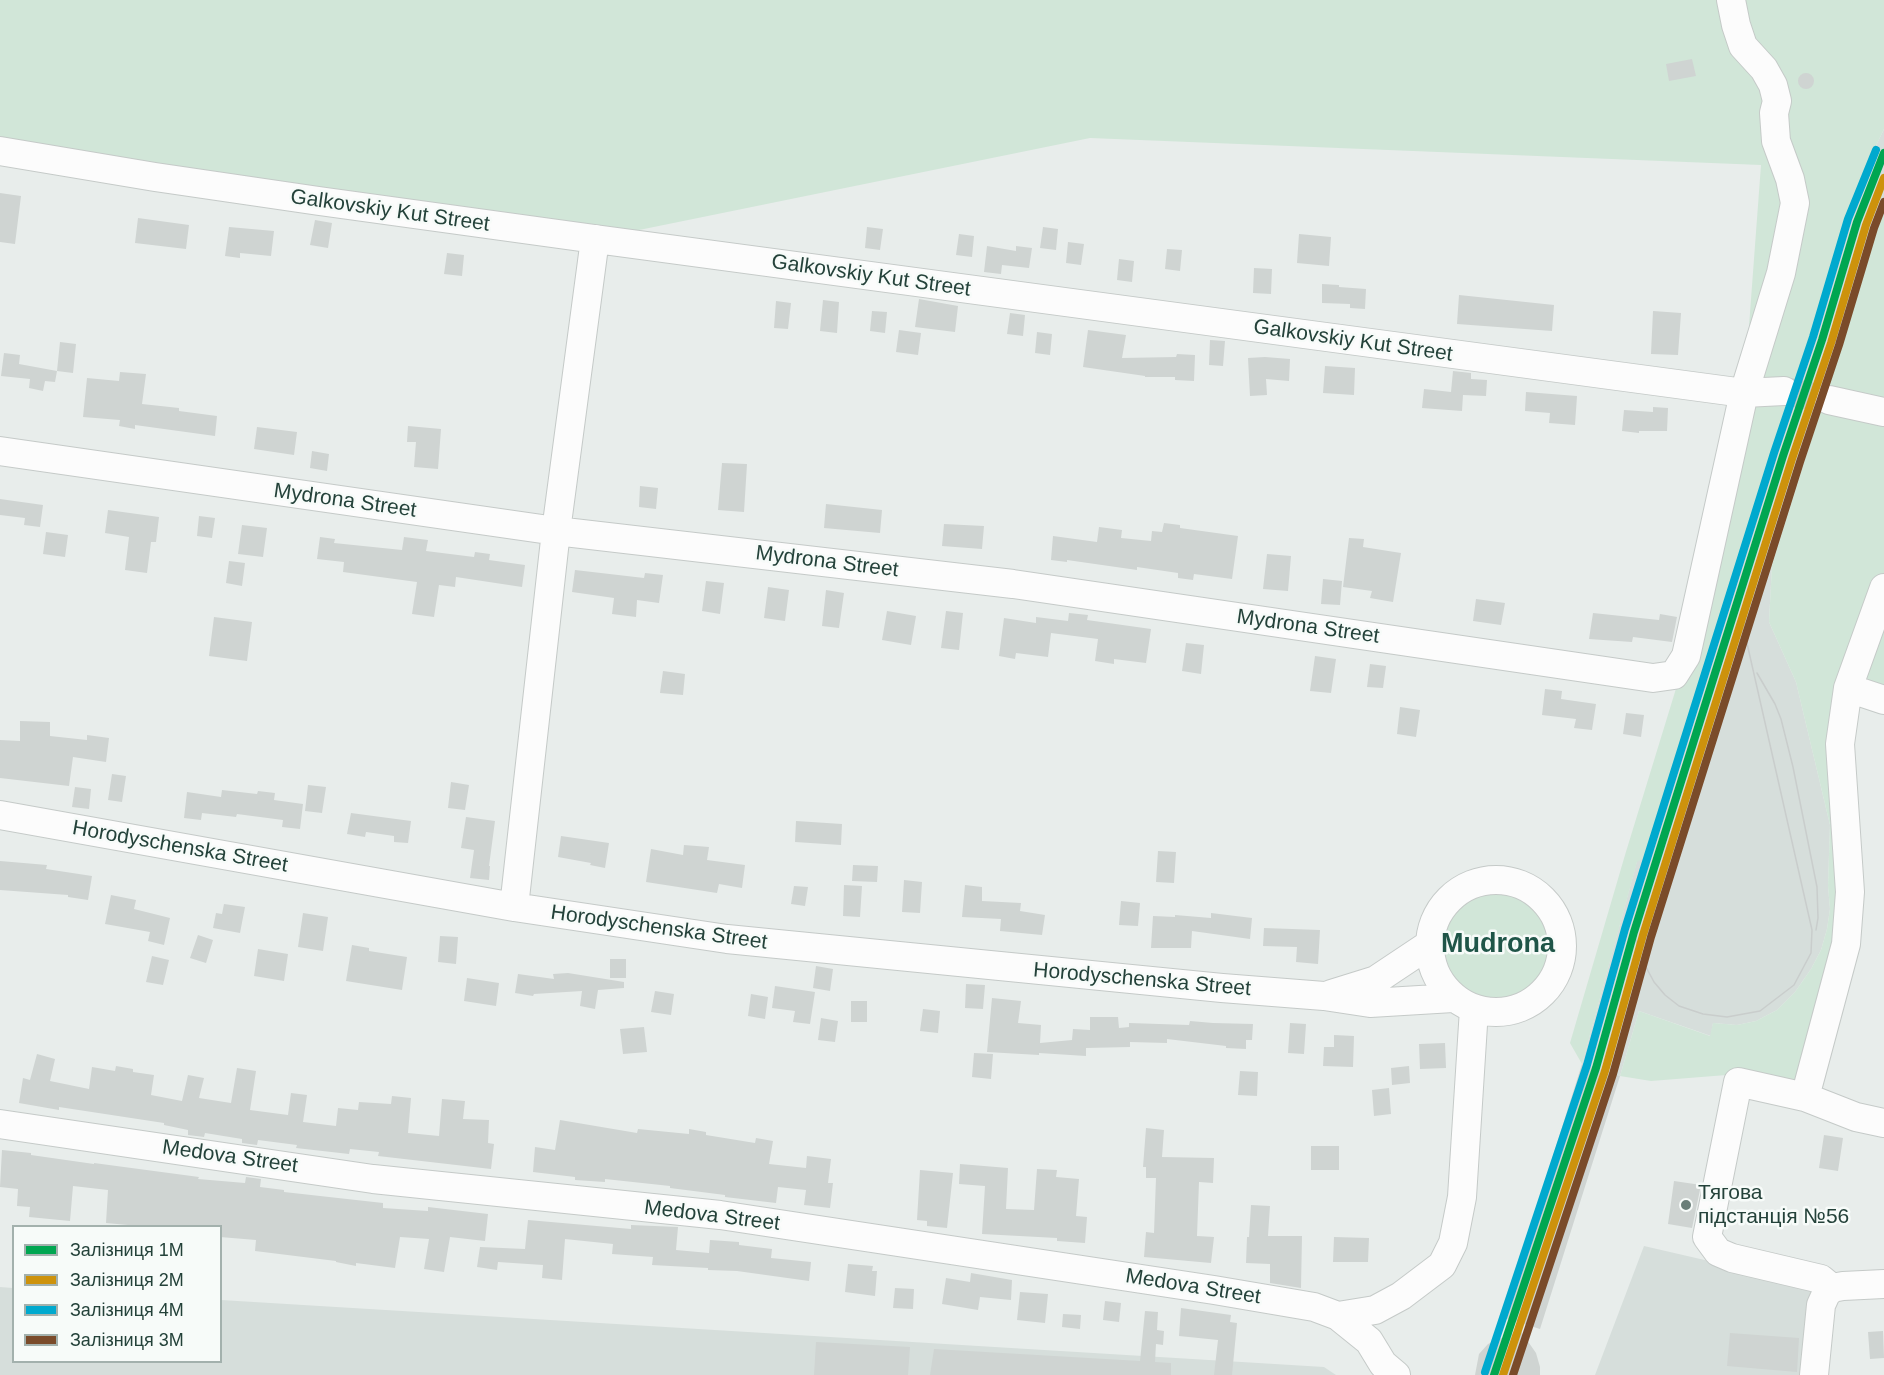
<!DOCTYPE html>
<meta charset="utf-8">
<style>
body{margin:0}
#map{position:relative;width:1884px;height:1375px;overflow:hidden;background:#e8edeb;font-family:Helvetica,sans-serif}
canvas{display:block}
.legend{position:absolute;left:12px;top:1225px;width:210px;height:138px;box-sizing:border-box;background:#f7fbf9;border:2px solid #a3b1ad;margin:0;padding:8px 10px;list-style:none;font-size:18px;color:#24423a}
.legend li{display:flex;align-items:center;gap:12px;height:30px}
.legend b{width:30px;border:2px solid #a3b1ad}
</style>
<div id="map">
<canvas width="1884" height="1375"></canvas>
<ul class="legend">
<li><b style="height:8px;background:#00a651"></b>Залізниця 1М</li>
<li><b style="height:8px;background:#cd920c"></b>Залізниця 2М</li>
<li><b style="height:8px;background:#00a9ce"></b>Залізниця 4М</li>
<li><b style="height:8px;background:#7a4b2a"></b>Залізниця 3М</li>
</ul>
</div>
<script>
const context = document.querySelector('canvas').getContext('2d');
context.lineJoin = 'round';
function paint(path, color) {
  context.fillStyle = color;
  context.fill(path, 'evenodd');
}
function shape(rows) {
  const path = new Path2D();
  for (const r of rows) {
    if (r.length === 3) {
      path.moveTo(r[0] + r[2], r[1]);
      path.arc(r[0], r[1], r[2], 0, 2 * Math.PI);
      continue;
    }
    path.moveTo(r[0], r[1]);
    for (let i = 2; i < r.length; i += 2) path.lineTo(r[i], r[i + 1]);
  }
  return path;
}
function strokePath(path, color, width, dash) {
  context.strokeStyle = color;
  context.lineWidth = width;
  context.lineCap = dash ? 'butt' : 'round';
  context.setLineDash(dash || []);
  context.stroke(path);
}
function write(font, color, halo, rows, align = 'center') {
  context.font = font + ' Helvetica,sans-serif';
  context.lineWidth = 5;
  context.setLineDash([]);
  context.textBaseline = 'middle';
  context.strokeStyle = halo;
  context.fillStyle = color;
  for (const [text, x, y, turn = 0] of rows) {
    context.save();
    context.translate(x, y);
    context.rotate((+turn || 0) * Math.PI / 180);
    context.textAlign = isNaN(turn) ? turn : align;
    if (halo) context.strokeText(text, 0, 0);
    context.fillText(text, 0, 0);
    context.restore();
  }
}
const built = shape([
 [1884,129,1884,206,1877,223,1841,344,1772,565,1769,622,1796,682,1830,825,1828,886,1830,909,1827,929,1821,950,1811,969,1795,992,1777,1010,1756,1021,1737,1025,1713,1023,1711,1036,1639,1011,1620,1076,1582,1064,1637,861,1647,855,1863,173],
 [1644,1246,1817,1286,1808,1375,1595,1375],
 [0,1287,13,1288,14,1362,220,1362,221,1300,1324,1367,1336,1375,0,1375]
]);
const green = shape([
 [0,0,1884,0,1884,129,1863,173,1647,856,1637,862,1582,1064,1570,1043,1625,855,1686,656,1744,393,1761,165,1090,138,595,239,0,151],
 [1884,206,1884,700,1848,689,1850,892,1807,1087,1739,1074,1651,1081,1620,1076,1639,1011,1710,1036,1713,1023,1737,1025,1756,1021,1777,1010,1795,992,1811,969,1821,950,1827,929,1830,909,1828,886,1830,825,1796,682,1769,622,1772,565,1841,344,1877,223],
 [1496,946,64]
]);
const building = shape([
 [1692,59,1696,76,1669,81,1666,64],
 [1806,81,8],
 [0,193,21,196,15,244,0,242],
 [138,218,189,225,186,249,135,243],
 [315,220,332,223,328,248,310,245],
 [229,227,274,231,271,256,240,253,240,258,225,256],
 [867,227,883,229,880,250,865,248],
 [1043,227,1058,229,1056,250,1040,248],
 [959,234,974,236,972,257,956,255],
 [1299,234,1331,237,1329,266,1297,263],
 [1068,242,1084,244,1081,265,1066,263],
 [987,246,1016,251,1016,246,1032,248,1029,268,1002,265,1001,274,984,272],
 [1167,249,1182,250,1180,271,1165,269],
 [447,253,464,255,462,276,444,274],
 [1119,259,1134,261,1132,282,1117,280],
 [1254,268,1272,269,1271,294,1253,293],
 [1322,284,1339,285,1339,287,1366,289,1365,309,1350,308,1350,304,1322,303],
 [1459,295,1554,305,1552,331,1457,324],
 [919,299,958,306,955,332,915,327],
 [823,300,839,302,837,333,820,331],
 [776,301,791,303,788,329,774,328],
 [872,311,887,312,885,333,870,331],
 [1653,311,1681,313,1678,355,1651,354],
 [1010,313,1025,315,1023,336,1007,334],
 [899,330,921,333,918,355,896,352],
 [1088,330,1126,335,1122,358,1176,357,1177,354,1195,355,1194,381,1175,380,1175,377,1145,377,1145,376,1083,367],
 [1037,332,1052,334,1050,355,1035,353],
 [1210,340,1225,341,1223,366,1209,365],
 [60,342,76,344,73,373,57,371],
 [4,353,20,355,19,364,57,371,55,382,45,381,43,391,29,388,30,379,1,376],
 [1265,357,1290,359,1289,381,1266,379,1267,395,1250,396,1248,358],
 [1325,366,1355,368,1354,395,1323,393],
 [1453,371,1471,373,1471,379,1487,380,1486,396,1463,395,1462,411,1422,408,1424,389,1451,392],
 [120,372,146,374,142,404,179,408,179,411,217,416,215,436,135,425,135,429,119,426,120,420,83,417,87,378,119,381],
 [1526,392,1577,396,1575,425,1549,423,1550,413,1525,411],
 [1653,407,1668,408,1667,431,1639,431,1639,433,1622,431,1624,410,1653,412],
 [408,426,441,429,438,469,414,467,416,442,407,442],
 [257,427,297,432,294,455,254,449],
 [312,451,329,454,327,471,310,468],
 [722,463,747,464,744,512,718,510],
 [640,486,658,488,656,509,639,507],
 [0,499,43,505,40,527,24,525,25,518,0,515],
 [826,504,882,510,880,533,824,528],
 [108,510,159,517,156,542,151,542,147,573,125,570,129,537,105,533],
 [199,516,215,518,212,538,197,536],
 [1164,523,1180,525,1180,528,1238,536,1232,579,1194,574,1193,580,1178,578,1178,573,1137,567,1137,570,1067,560,1067,562,1051,560,1053,536,1097,542,1099,527,1122,530,1121,538,1151,541,1152,531,1162,532],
 [944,524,984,526,982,549,942,546],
 [242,525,267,528,263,557,238,554],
 [46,532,68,535,65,557,43,554],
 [320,537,335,539,334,543,402,550,404,537,428,540,426,551,474,557,475,552,490,554,489,560,525,565,522,587,456,577,455,587,439,585,434,617,412,614,417,582,343,572,344,562,317,559],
 [1349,538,1364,539,1363,547,1401,553,1393,602,1370,598,1372,591,1343,587],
 [1267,554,1291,556,1288,591,1263,589],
 [229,561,245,563,242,586,226,583],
 [575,570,644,578,645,573,663,575,659,603,637,600,636,617,612,614,614,598,572,592],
 [1323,579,1342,581,1340,605,1321,604],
 [706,581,724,583,720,614,702,611],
 [768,587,789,590,785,621,764,618],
 [826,590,844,593,839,628,822,626],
 [1476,599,1505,603,1501,625,1473,621],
 [887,611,916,616,911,645,882,640],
 [946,611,963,613,959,650,941,648],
 [1069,613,1088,615,1087,620,1151,629,1146,663,1114,659,1114,664,1095,661,1098,639,1051,633,1048,657,1016,653,1015,659,999,656,1004,618,1036,623,1036,617,1068,621],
 [1593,613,1659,620,1660,614,1677,617,1672,642,1633,637,1632,642,1589,639],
 [214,617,252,622,247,661,209,656],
 [1186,643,1204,645,1201,674,1182,671],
 [1315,656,1336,659,1331,693,1310,691],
 [1370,664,1386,666,1383,688,1367,687],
 [663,671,685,674,683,695,660,693],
 [1545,689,1562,691,1561,699,1596,704,1592,730,1574,728,1576,719,1542,715],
 [1400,707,1420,710,1416,737,1397,734],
 [1626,713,1644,715,1641,737,1623,734],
 [20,721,50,722,50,736,87,740,87,735,109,738,106,762,73,757,69,786,0,778,0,740,20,741],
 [112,774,126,776,122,802,108,800],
 [451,782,469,785,465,810,448,808],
 [308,785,326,787,322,813,305,811],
 [75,787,91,789,89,809,72,807],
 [222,790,257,794,258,791,275,793,274,800,303,804,300,829,282,827,283,820,237,814,236,817,202,813,201,820,184,818,187,792,221,797],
 [351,813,411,821,408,843,394,842,394,836,366,832,365,837,347,834],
 [466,817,495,821,489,866,490,866,489,880,470,878,474,850,461,848],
 [796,821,842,824,841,845,795,842],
 [561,836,609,843,605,868,590,865,591,863,558,857],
 [684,845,709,847,707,860,745,865,742,888,719,884,717,893,646,882,651,849,683,855],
 [1158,851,1176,852,1174,883,1156,882],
 [0,861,47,865,46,869,92,876,88,900,68,897,68,895,0,890],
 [853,865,878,866,877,882,852,881],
 [904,880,922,882,920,913,902,912],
 [844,885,862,886,860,917,843,916],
 [965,885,982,887,982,901,1021,903,1020,911,1045,915,1042,935,1000,931,1001,919,962,917],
 [794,886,808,887,805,906,791,904],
 [111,895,136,900,134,909,170,918,164,945,148,941,150,932,105,924],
 [1121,901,1140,903,1138,926,1119,925],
 [224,904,245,907,240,933,213,928,216,913,222,914],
 [303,913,328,917,323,951,298,947],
 [1211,913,1252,918,1250,939,1192,931,1191,948,1151,948,1153,916,1175,917,1175,915,1211,918],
 [1264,928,1320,930,1318,964,1296,962,1297,947,1263,946],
 [198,935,213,940,206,963,190,958],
 [440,936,458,937,456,964,438,962],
 [352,945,369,948,369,951,407,957,402,990,346,981],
 [258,949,288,954,284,981,254,976],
 [152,956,169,960,163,985,146,982],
 [610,959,626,959,626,978,610,978],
 [816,966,833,969,830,991,813,988],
 [568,973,624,982,624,988,598,990,595,1009,580,1006,582,991,534,994,533,996,515,993,518,974,554,979,553,974],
 [467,978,499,983,496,1006,464,1001],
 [966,984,985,985,983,1009,965,1008],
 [775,986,815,992,810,1024,793,1022,795,1011,772,1008],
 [655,991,674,994,671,1015,651,1012],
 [751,994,768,997,765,1019,748,1016],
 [992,998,1021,1001,1018,1023,1041,1025,1040,1043,1072,1040,1073,1029,1090,1030,1090,1017,1118,1017,1119,1028,1129,1027,1129,1023,1189,1025,1190,1021,1213,1023,1253,1024,1252,1040,1246,1040,1246,1049,1226,1048,1226,1046,1167,1039,1167,1043,1130,1042,1130,1047,1086,1048,1086,1056,1039,1053,1039,1055,987,1052],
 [851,1001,867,1001,867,1022,851,1022],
 [923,1009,940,1011,938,1033,920,1031],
 [821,1018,838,1021,835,1042,818,1040],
 [1290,1023,1306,1024,1304,1054,1288,1053],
 [644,1027,647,1052,623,1054,620,1029],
 [1334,1035,1354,1036,1353,1067,1323,1066,1324,1047,1334,1047],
 [1445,1043,1446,1068,1420,1069,1419,1044],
 [974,1053,993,1054,991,1079,972,1077],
 [37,1054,55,1059,50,1081,89,1089,92,1067,115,1071,116,1066,133,1069,133,1072,154,1075,151,1095,182,1101,188,1075,204,1078,199,1098,231,1103,237,1068,256,1071,250,1110,288,1115,291,1093,307,1095,303,1122,336,1126,338,1108,358,1110,359,1102,391,1104,392,1096,411,1098,408,1133,439,1136,442,1099,465,1101,463,1119,489,1120,488,1143,494,1144,491,1169,378,1156,379,1152,350,1149,349,1154,296,1148,297,1145,258,1140,257,1145,242,1143,242,1139,205,1133,204,1137,188,1135,188,1130,164,1125,164,1123,59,1107,59,1110,19,1103,23,1078,30,1080],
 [1582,1064,1620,1076,1540,1329,1502,1317],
 [1409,1066,1410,1083,1392,1085,1391,1068],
 [1240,1071,1258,1072,1257,1096,1238,1095],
 [1389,1088,1391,1114,1374,1116,1372,1090],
 [560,1120,637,1133,638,1129,689,1134,689,1129,706,1132,706,1135,755,1143,756,1138,773,1141,769,1164,806,1168,807,1156,831,1159,828,1183,833,1183,830,1208,804,1205,806,1190,778,1187,776,1203,725,1197,725,1195,670,1188,670,1186,605,1179,605,1182,575,1180,575,1177,533,1172,535,1147,555,1150],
 [1146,1128,1164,1130,1162,1157,1214,1158,1213,1183,1199,1182,1197,1236,1214,1237,1211,1263,1144,1257,1146,1232,1154,1233,1156,1178,1146,1178,1146,1167,1143,1167],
 [1824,1135,1843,1138,1838,1171,1819,1168],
 [1311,1146,1339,1146,1339,1170,1311,1170],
 [2,1150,31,1153,31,1155,94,1164,94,1163,199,1177,198,1179,245,1183,246,1177,261,1179,260,1187,284,1190,284,1192,383,1203,383,1208,428,1211,428,1207,488,1214,485,1241,450,1237,444,1272,424,1269,429,1239,400,1237,395,1268,356,1263,356,1266,336,1262,336,1261,255,1251,256,1240,220,1237,220,1227,127,1227,128,1225,106,1223,108,1190,73,1186,70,1221,29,1217,30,1207,17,1206,18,1189,0,1187],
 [960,1164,1008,1168,1006,1209,1034,1210,1037,1169,1057,1170,1056,1177,1079,1179,1076,1216,1087,1217,1085,1243,1057,1241,1057,1238,982,1234,985,1186,959,1184],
 [920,1170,953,1173,947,1228,927,1226,927,1221,917,1220],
 [1674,1181,1701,1185,1692,1228,1668,1224],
 [1251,1205,1270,1206,1268,1236,1302,1236,1301,1288,1270,1283,1270,1264,1246,1263,1247,1237,1249,1237],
 [528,1220,631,1229,631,1225,678,1227,676,1250,709,1253,710,1240,739,1242,739,1245,772,1249,771,1258,811,1262,809,1281,737,1271,708,1270,708,1268,652,1265,653,1257,612,1254,613,1244,565,1239,562,1280,542,1278,543,1265,498,1262,497,1270,477,1267,480,1247,525,1249],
 [1334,1237,1369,1238,1368,1262,1333,1262],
 [848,1264,873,1266,872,1271,877,1271,875,1296,845,1292],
 [971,1273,1012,1280,1011,1300,980,1297,978,1310,942,1304,946,1278,970,1282],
 [895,1288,914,1289,913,1309,893,1308],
 [1020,1292,1048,1294,1045,1323,1017,1320],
 [1105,1301,1121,1303,1119,1322,1103,1320],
 [1181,1308,1231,1315,1230,1322,1237,1323,1232,1375,1214,1375,1218,1340,1179,1336],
 [1145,1311,1158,1312,1157,1330,1164,1331,1163,1345,1156,1344,1155,1362,1171,1363,1171,1375,930,1375,934,1349,1140,1361],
 [1063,1314,1081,1315,1080,1329,1062,1327],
 [1520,1330,1536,1353,1540,1367,1540,1375,1475,1375,1479,1354,1488,1344],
 [1883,1331,1884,1358,1870,1359,1868,1332],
 [1730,1333,1799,1338,1797,1372,1727,1366],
 [816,1342,910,1347,908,1375,814,1375]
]);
const minorTunnel = shape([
 [1784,391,1829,400]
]);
const minor = shape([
 [0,151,155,177,319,201,595,239,1744,393,1784,391],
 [1829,400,1884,412],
 [0,451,556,531,1013,584,1653,678,1674,675,1686,656,1744,393,1781,273,1795,203,1790,179,1776,141,1774,113,1777,101,1773,85,1764,69,1743,46,1736,25,1731,0],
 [1848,688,1884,700],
 [0,815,514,907,727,939,1222,988,1324,996,1370,1003,1453,998],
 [1496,946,66],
 [514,907,556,531,595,239],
 [1331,994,1376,980,1430,944],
 [1805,1097,1846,944,1850,892,1840,744,1848,688,1884,588],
 [0,1124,373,1179,720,1215,1214,1290,1314,1307,1338,1316,1369,1341,1383,1364,1396,1375],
 [1832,1288,1821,1279,1732,1258,1718,1252,1707,1237,1738,1082,1805,1097,1856,1117,1884,1123],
 [1338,1316,1375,1310,1401,1296,1442,1265,1453,1243,1462,1197,1474,1009],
 [1814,1375,1821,1305,1826,1294,1832,1288,1843,1286,1884,1284]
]);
const tram = shape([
 [1757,673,1775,704,1781,719,1793,767,1817,887,1818,918,1816,930],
 [1634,932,1640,956,1654,982,1665,995,1679,1006,1703,1014,1727,1017,1760,1011,1794,985,1811,953,1812,930,1744,630,1744,613]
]);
const rail1 = shape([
 [1494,1375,1596,1068,1634,932,1783,456,1822,340,1857,222,1884,153]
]);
const rail2 = shape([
 [1503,1375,1605,1071,1643,935,1792,459,1831,343,1866,225,1884,178]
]);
const rail3 = shape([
 [1485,1372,1587,1065,1625,929,1774,453,1813,337,1848,219,1876,150]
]);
const rail4 = shape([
 [1513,1375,1613,1074,1651,937,1800,462,1839,345,1874,228,1884,202]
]);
const markers = [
 [1686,1205,6,"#697e78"]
];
const streetNames = [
 ["Galkovskiy Kut Street",390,211,8],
 ["Galkovskiy Kut Street",871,276,8],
 ["Galkovskiy Kut Street",1353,341,8],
 ["Mydrona Street",345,501,8],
 ["Mydrona Street",827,562,7],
 ["Mydrona Street",1308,627,8],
 ["Horodyschenska Street",180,847,10],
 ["Horodyschenska Street",659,928,8],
 ["Horodyschenska Street",1142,980,5],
 ["Medova Street",230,1157,8],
 ["Medova Street",712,1216,7],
 ["Medova Street",1193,1287,9]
];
const poiNames = [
 ["Тягова",1698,1193],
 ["підстанція №56",1698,1217]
];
const districtNames = [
 ["Mudrona",1498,945]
];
paint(built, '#d6dedb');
paint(green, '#d1e6d8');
paint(building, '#cfd4d2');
strokePath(minorTunnel, '#c1cbc8', 28, [28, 14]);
strokePath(minor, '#c5cac8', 30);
strokePath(minor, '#fcfcfc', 28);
strokePath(tram, '#c9cdcc', 1.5);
strokePath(rail1, '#00a651', 8);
strokePath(rail2, '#cd920c', 8);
strokePath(rail3, '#00a9ce', 8);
strokePath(rail4, '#7a4b2a', 8);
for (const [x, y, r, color] of markers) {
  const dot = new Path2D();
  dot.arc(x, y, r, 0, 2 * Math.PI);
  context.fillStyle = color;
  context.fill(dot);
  strokePath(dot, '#f7fbf9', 2);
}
write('21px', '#24423a', '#f7fbf9', streetNames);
write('21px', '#24423a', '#f7fbf9', poiNames, 'left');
write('bold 27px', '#1f5548', '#f7fbf9', districtNames);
</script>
